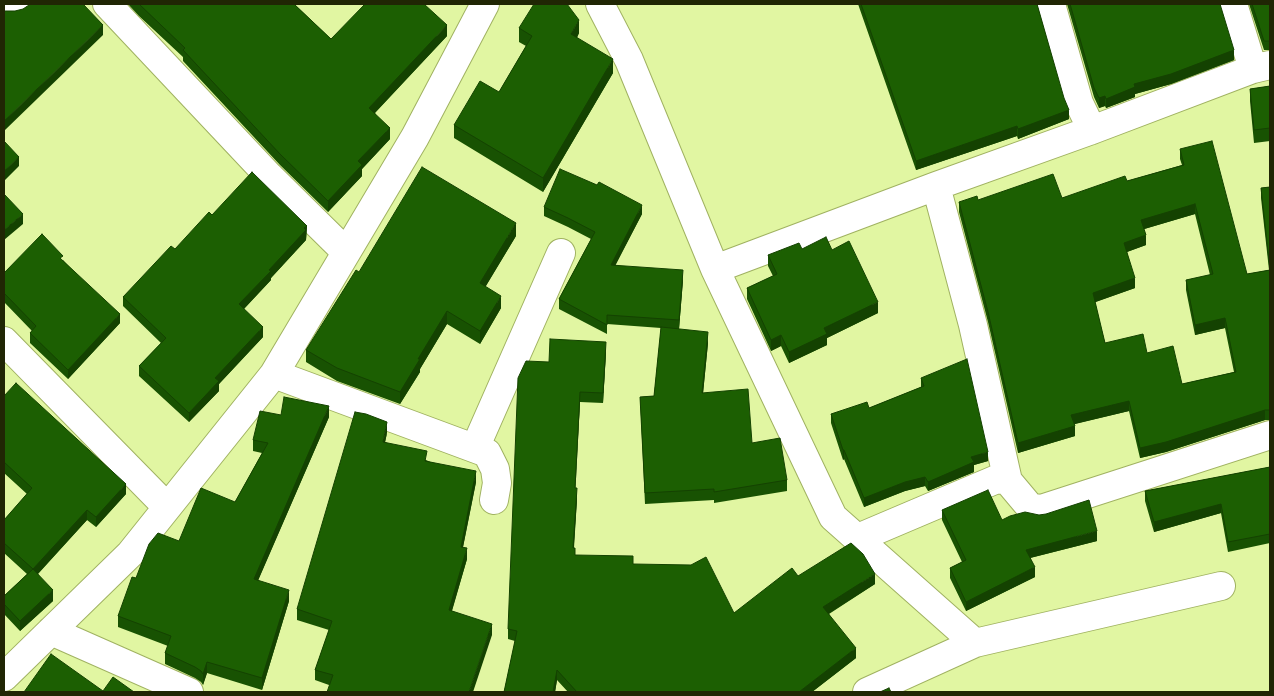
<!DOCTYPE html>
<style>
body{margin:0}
#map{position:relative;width:1274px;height:696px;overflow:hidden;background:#e1f6a2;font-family:Manrope,sans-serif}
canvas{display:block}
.frame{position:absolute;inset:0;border:5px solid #202604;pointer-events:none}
</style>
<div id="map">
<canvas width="1274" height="696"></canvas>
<div class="frame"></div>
</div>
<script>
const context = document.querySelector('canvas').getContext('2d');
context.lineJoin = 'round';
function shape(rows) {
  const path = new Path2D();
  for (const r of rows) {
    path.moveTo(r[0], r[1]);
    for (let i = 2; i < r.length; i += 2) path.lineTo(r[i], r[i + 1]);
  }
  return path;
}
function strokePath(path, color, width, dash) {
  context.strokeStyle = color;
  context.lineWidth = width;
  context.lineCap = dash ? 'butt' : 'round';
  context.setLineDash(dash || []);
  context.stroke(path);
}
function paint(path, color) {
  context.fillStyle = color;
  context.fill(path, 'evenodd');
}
const street = shape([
 [107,4,269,176,346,252],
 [600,4,629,60,715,269,936,186,1092,130,1253,69,1270,65],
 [1051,4,1079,103,1092,130],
 [1233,4,1253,69],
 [4,5,15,5,18,4],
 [936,186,973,325,1008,481],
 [715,269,833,517,975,643,867,692],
 [4,341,167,507],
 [274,374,487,453,495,469,497,483,494,500],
 [475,448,561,253],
 [858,538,997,479,1008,481,1029,506,1033,508,1041,509,1270,435],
 [51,631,189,692],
 [975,643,1221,586],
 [4,677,130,554,274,374,415,137,485,4]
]);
const wall = shape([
 [128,4,294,4,331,39,447,36,375,113,390,139,362,169,362,176,328,212,280,165,183,61,183,57,139,16],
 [858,4,1037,4,1069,119,1018,139,1017,136,916,170],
 [1067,4,1220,4,1234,60,1171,84,1135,94,1135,97,1106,108,1105,106,1099,108,1094,97],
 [1249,4,1270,4,1270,50,1264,50],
 [519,28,579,33,577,38,613,73,543,192,454,138,454,125,499,92,526,46,519,42],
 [1270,86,1270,141,1254,143,1250,101,1250,89],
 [1180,149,1247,274,1269,270,1261,198,1261,188,1270,187,1270,420,1265,420,1166,452,1140,458,1129,411,1074,424,1075,436,1018,453,988,322,959,212,959,202,978,200,1062,198,1127,181,1182,165,1180,159],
 [1195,214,1210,275,1186,280,1186,290,1195,335,1225,328,1234,372,1182,384,1147,353,1105,343,1095,302,1135,288,1127,252,1146,245,1144,229],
 [544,207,642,214,615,265,683,280,679,329,708,343,703,393,752,443,787,480,787,491,714,503,714,500,645,504,640,397,654,396,661,328,607,324,607,334,559,309,559,299,591,239,568,227,544,216],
 [212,215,307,226,306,240,271,278,271,280,244,309,263,337,219,384,219,391,189,422,139,376,139,366,161,343,123,306,123,297],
 [516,236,485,287,501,308,480,344,447,324,420,369,420,372,400,404,337,381,306,362,306,350,359,272],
 [802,249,832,250,878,313,827,338,827,345,789,363,781,346,771,351,747,299,747,288,773,276,768,266,768,255],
 [63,260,120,323,68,379,30,343,30,333,32,331,4,302,4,273],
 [606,352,603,403,580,402,575,488,577,499,574,548,575,555,633,564,734,613,798,576,875,584,829,614,856,658,812,692,568,692,557,680,555,692,504,692,515,641,508,639,508,629,549,362],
 [921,378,988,461,974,465,974,472,928,491,925,486,905,491,864,507,844,459,843,460,831,423,831,414,869,408,921,387],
 [4,396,126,494,96,527,87,520,38,574,53,601,20,631,4,614,4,596,27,574,4,553,4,520,27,494,4,473],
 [281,415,329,417,258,580,289,601,262,690,207,673,203,685,201,682,195,678,165,664,165,653,168,646,118,627,118,616,136,578,179,541,235,502,262,453,253,451,253,440],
 [387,433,385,442,476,482,463,547,467,559,452,611,492,635,329,685,315,680,315,670,329,630,297,620,297,609],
 [1270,467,1270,543,1228,552,1221,513,1154,532,1145,501,1145,491],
 [942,510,1002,520,1097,541,1030,558,1035,577,966,611,950,578,950,568,962,562,942,520]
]);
const shadedWall = shape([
 [579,20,579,33,571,48,571,34],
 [103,25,103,35,4,131,4,121],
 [447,25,447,36,369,119,369,108],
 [1234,50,1234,60,1171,84,1135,94,1135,97,1106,108,1106,99,1134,84],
 [613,59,613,73,543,192,543,178],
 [1105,96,1105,106,1099,108,1099,98],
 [1069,110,1069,119,1018,139,1018,129],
 [1017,126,1017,136,916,170,916,161],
 [390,128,390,139,362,169,362,176,328,212,328,201,358,161],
 [19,157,19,166,4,181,4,171],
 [1195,204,1195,214,1141,230,1141,220],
 [642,205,642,214,611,274,611,265],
 [23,214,23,224,4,240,4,230],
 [516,223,516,236,480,296,480,283],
 [307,226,306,240,271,278,271,280,239,314,239,304],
 [1146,235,1146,245,1124,253,1124,243],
 [683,270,683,280,679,329,679,320],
 [1135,278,1135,288,1093,303,1093,293],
 [501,296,501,308,480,344,480,331],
 [878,302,878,313,827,338,827,345,789,363,789,352,824,328],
 [447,311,447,324,420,369,420,372,400,404,400,392,418,359],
 [120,314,120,323,68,379,68,370],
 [1225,318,1225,328,1195,335,1195,325],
 [263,327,263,337,219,384,219,391,189,422,189,413,215,378],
 [708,332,708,343,702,404,702,393],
 [781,335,781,346,771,351,771,340],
 [606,342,606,352,603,403,603,393],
 [580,392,580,402,575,498,575,488],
 [1129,401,1129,411,1071,425,1071,415],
 [329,406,329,417,254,590,254,579],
 [1265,410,1265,420,1166,452,1140,458,1140,448],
 [387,422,387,433,383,452,383,442],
 [1075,426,1075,436,1018,453,1018,443],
 [843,450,844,450,844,459,843,460],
 [988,452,988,461,974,465,974,472,928,491,928,482,971,457],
 [476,471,476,482,461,557,461,547],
 [925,477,925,486,905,491,864,507,864,498,905,482],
 [126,484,126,494,96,527,96,517],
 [577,488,577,499,573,558,573,548],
 [1221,504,1221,513,1154,532,1154,522],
 [87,510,87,520,33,579,33,569],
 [1097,531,1097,541,1026,559,1026,550],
 [467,548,467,559,449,620,449,610],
 [1035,567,1035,577,966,611,966,602],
 [875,574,875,584,823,617,823,607],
 [53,590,53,601,20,631,20,621],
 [289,590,289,601,262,690,262,678],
 [492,624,492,635,473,692,469,692],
 [856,648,856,658,812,692,799,692],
 [207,662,207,673,203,685,203,674],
 [557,670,557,680,555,692,553,692]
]);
const building = shape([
 [30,4,83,4,103,25,4,121,4,11,15,11,23,9,29,5,30,4],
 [139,4,294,4,331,39,365,4,424,4,447,25,369,108,390,128,358,161,362,165,328,201,280,154,183,50,185,48,139,4],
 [534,4,567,4,579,20,571,34,613,59,543,178,454,125,480,81,499,92,532,36,519,28,534,4],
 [861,4,1037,4,1064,98,1069,110,1018,129,1017,126,916,161,861,4],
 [1070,4,1220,4,1234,50,1171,74,1134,84,1135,87,1106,99,1105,96,1099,98,1094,88,1070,4],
 [1252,4,1270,4,1270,41,1264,41,1252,4],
 [1270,86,1270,128,1254,130,1250,89,1270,86],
 [4,141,19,157,4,171,4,141],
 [1212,141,1247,274,1270,270,1261,188,1270,187,1270,410,1265,410,1166,442,1140,448,1129,401,1071,415,1075,426,1018,443,988,312,959,202,977,196,978,200,1053,174,1062,198,1125,176,1127,181,1184,165,1180,149,1212,141],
 [1195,204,1213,274,1186,280,1195,325,1225,318,1236,372,1182,384,1173,346,1147,353,1143,334,1105,343,1093,293,1135,278,1124,243,1146,235,1141,220,1195,204],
 [422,167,516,223,480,283,501,296,480,331,447,311,418,359,420,359,400,392,337,368,306,350,356,270,359,272,422,167],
 [560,169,597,185,599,182,642,205,611,265,683,270,679,320,607,315,607,325,559,299,595,232,568,218,544,207,560,169],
 [252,172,307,226,304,228,306,230,269,270,271,271,239,304,263,327,215,378,219,381,189,413,139,366,166,338,123,297,171,246,175,249,209,212,212,215,252,172],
 [4,194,23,214,4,230,4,194],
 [42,234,63,256,60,258,120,314,68,370,30,333,36,326,4,293,4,273,42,234],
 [826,237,832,250,849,241,878,302,824,328,827,334,789,352,781,335,771,340,747,288,777,274,768,255,799,243,802,249,826,237],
 [661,327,708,332,702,393,748,389,752,443,780,438,787,480,714,492,714,489,645,493,640,397,654,396,661,327],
 [550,339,606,342,603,393,580,392,575,488,577,488,573,548,575,548,575,555,633,556,633,564,691,565,706,557,734,613,792,568,798,576,851,543,863,554,875,574,823,607,856,648,799,692,577,692,557,670,553,692,504,692,517,631,508,629,518,378,526,361,549,362,550,339],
 [967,359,988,452,971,457,974,462,928,482,925,477,905,482,864,498,844,450,843,450,831,414,867,402,869,408,924,386,921,378,967,359],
 [16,383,126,484,96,517,87,510,33,569,53,590,20,621,4,604,4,596,33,569,4,543,4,520,32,488,4,462,4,396,16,383],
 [284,397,329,406,254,579,289,590,262,678,207,662,203,674,201,671,195,667,165,653,171,636,118,616,132,577,136,578,149,544,158,533,179,541,201,488,235,502,268,443,253,440,260,411,281,415,284,397],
 [355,412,366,414,387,422,383,442,427,451,425,461,476,471,461,547,467,548,449,610,492,624,469,692,327,692,333,675,315,670,332,621,297,609,355,412],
 [1270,467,1270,534,1228,542,1221,504,1154,522,1145,491,1270,467],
 [988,490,1002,520,1010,516,1025,512,1039,515,1046,514,1089,500,1097,531,1026,550,1035,567,966,602,950,568,966,560,942,510,988,490],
 [51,654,103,691,113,677,134,692,24,692,51,654],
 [889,688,891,692,880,692,889,688]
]);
strokePath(street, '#a0b261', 30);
strokePath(street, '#fff', 28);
paint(wall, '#185202');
paint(shadedWall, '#144201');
paint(building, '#1c5f02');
strokePath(building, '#144201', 1);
</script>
